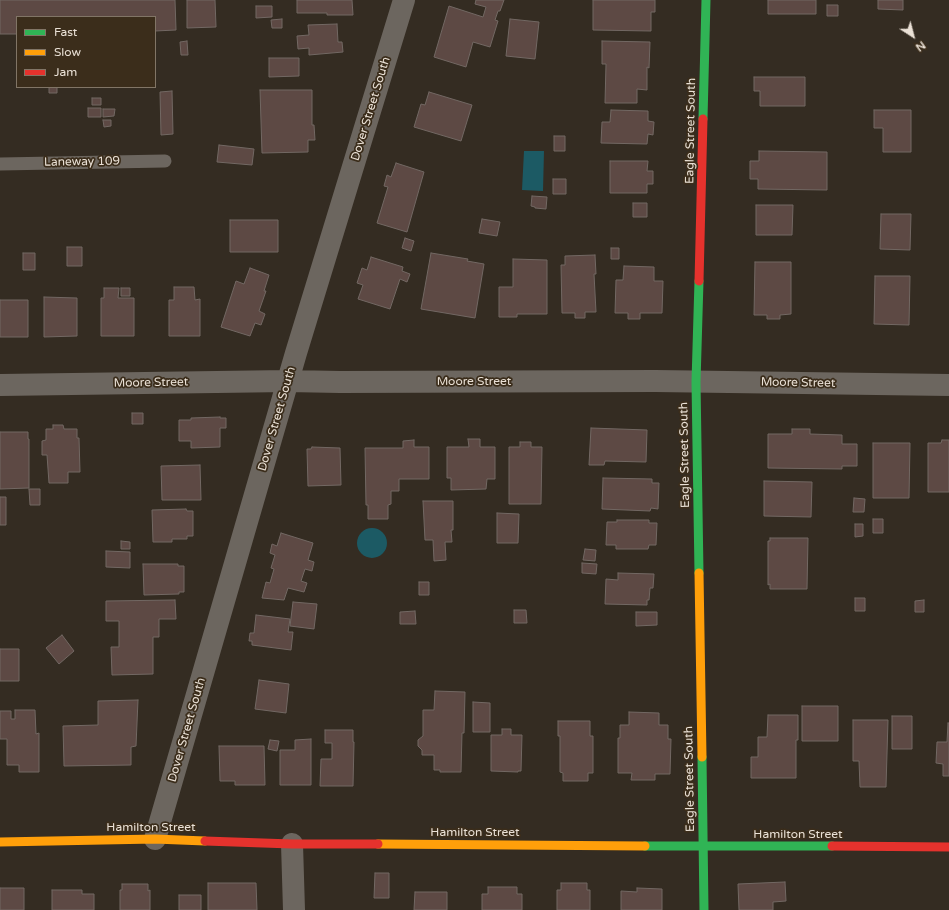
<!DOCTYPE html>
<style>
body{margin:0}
#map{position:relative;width:949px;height:910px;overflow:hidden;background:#342c22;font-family:"Varela Round",sans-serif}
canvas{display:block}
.legend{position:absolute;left:16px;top:16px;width:140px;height:72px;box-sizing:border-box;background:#3b2d1b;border:1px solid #817566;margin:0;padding:5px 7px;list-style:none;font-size:12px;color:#eae1d6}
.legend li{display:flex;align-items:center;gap:8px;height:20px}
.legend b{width:20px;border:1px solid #817566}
.north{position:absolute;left:893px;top:16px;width:40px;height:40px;-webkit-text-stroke:3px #3b2d1b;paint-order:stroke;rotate:144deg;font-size:11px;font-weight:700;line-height:16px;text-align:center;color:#eae1d6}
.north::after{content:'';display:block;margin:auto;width:14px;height:18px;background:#eae1d6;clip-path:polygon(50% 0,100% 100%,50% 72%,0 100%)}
</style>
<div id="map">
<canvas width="949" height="910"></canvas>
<ul class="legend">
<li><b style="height:5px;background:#30b455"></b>Fast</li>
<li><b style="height:5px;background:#ff9f0a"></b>Slow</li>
<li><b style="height:5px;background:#e5322d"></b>Jam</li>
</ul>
<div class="north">N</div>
</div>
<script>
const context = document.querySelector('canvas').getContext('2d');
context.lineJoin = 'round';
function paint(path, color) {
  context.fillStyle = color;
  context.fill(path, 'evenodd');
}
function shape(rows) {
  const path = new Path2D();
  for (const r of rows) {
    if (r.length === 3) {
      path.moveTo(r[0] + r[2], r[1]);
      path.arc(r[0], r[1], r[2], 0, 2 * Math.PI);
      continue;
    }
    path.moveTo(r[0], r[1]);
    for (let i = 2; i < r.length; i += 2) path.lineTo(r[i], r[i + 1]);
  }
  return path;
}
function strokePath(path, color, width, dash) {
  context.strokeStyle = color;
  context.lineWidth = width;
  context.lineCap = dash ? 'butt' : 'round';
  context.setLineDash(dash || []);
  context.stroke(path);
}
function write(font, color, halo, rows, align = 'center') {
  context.font = font + ' "Varela Round",sans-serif';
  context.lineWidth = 3.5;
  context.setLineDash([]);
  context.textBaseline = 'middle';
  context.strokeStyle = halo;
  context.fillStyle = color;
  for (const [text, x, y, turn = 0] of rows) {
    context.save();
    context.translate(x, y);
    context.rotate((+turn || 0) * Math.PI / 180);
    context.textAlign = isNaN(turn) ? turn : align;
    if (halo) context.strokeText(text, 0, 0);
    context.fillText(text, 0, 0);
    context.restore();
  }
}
const water = shape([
 [524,151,544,151,543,191,522,190],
 [372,543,15]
]);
const building = shape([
 [0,0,175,0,176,30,155,31,155,17,17,17,17,34,0,34,0,0],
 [187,0,215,0,216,27,187,28,187,0],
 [297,0,352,0,353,15,327,15,327,13,297,13,297,0],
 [476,0,504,0,500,11,498,11,495,20,498,21,490,47,473,42,466,67,434,57,449,6,483,17,486,7,475,4,476,0],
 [593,0,655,0,655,12,651,12,651,31,593,30,593,0],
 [768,0,816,0,816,14,768,14,768,0],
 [878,0,903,0,903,10,878,9,878,0],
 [827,5,838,5,838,16,827,16,827,5],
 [256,6,272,6,272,17,256,18,256,6],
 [282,19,282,28,272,28,271,20,282,19],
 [510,19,539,22,535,59,506,56,510,19],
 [337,24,338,42,342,42,343,52,309,55,309,48,298,49,297,36,309,35,308,25,337,24],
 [187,41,188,55,181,55,180,42,187,41],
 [602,41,650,42,649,68,647,67,647,90,637,89,637,103,605,103,606,64,602,64,602,41],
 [269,58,299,58,299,76,269,77,269,58],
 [754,77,805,77,805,106,760,106,760,91,754,91,754,77],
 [49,87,57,87,57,93,49,93,49,87],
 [260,90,312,90,312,125,314,125,315,140,308,140,308,152,262,153,260,90],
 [172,91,173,134,161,135,160,92,172,91],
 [429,92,472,105,461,141,414,127,421,104,425,105,429,92],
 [92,98,101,98,101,105,92,105,92,98],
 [88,108,101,108,101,117,88,117,88,108],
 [103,109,115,109,114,116,103,117,103,109],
 [611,110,648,111,648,121,654,122,653,135,648,134,647,144,601,143,602,122,610,122,611,110],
 [874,110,911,110,911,152,883,152,883,128,874,128,874,110],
 [103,120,111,120,111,126,104,127,103,120],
 [554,136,565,136,565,151,554,151,554,136],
 [219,145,254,149,252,165,217,162,219,145],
 [759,151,827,152,827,190,758,189,758,179,750,179,750,161,759,161,759,151],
 [610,161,648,161,647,171,653,171,653,184,647,184,647,193,610,193,610,161],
 [396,163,424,172,407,232,377,223,388,187,384,186,387,175,391,177,396,163],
 [553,179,566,179,566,194,553,194,553,179],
 [532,196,547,197,546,209,535,208,535,207,531,206,532,196],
 [633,203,647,203,647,217,633,217,633,203],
 [756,205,793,205,792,235,756,235,756,205],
 [881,214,911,214,910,250,880,249,881,214],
 [482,219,500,222,497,236,479,233,482,219],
 [230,220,278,220,278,252,230,252,230,220],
 [405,238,414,241,411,251,402,248,405,238],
 [67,247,82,247,82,266,67,266,67,247],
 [611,248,619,248,619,259,611,259,611,248],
 [23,253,35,253,35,270,23,270,23,253],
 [431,253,468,259,467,261,484,264,475,318,421,309,431,253],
 [595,255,596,274,594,274,596,312,585,312,585,318,575,318,575,313,562,313,561,265,565,265,565,256,595,255],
 [371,257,403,267,402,271,410,274,407,282,400,279,390,309,358,299,363,285,357,283,362,268,367,270,371,257],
 [513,259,547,260,547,314,517,314,517,317,499,317,499,287,513,287,513,259],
 [755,262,791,262,791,314,780,315,780,319,767,319,767,315,754,315,755,262],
 [624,266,654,267,654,281,663,281,662,313,640,313,640,319,628,319,628,313,615,313,616,280,623,280,624,266],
 [250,268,269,275,264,291,266,291,259,311,265,314,261,325,255,323,250,336,221,327,236,281,244,284,250,268],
 [875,276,910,276,909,325,874,324,875,276],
 [174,287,194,287,195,300,200,299,200,336,169,336,169,300,174,300,174,287],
 [104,288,119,288,118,298,134,298,134,336,101,336,101,298,104,298,104,288],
 [121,288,130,288,130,296,121,296,121,288],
 [44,297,77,298,77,336,44,337,44,297],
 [0,300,28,300,28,337,0,337,0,300],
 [132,413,143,413,143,424,132,424,132,413],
 [220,417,220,418,226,418,226,428,220,428,220,447,191,448,191,441,179,441,179,420,191,420,191,418,220,417],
 [53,425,63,425,64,429,77,429,77,438,79,438,80,472,68,472,68,483,49,483,47,455,42,455,42,441,46,440,46,429,53,429,53,425],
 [591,428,647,430,646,462,605,461,604,465,589,465,591,428],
 [792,429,810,429,810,434,842,435,842,444,857,444,857,466,842,466,842,469,768,468,768,434,792,434,792,429],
 [0,432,28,432,28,439,29,439,29,488,0,489,0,432],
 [468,439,480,439,480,447,495,447,495,479,487,479,486,489,451,490,451,478,447,478,447,447,469,447,468,439],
 [414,440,414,447,429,447,429,479,399,479,399,491,391,491,391,504,388,505,388,519,368,519,368,505,366,505,365,448,403,448,403,441,414,440],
 [942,440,949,440,949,492,928,492,928,443,941,443,942,440],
 [520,442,531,442,531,447,542,447,541,504,509,504,509,447,520,447,520,442],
 [873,443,910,443,909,498,873,498,873,443],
 [312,447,340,448,341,485,308,486,307,449,311,449,312,447],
 [200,465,201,500,162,500,161,466,200,465],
 [603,478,652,479,652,483,659,483,658,509,651,508,650,511,602,509,603,478],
 [764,481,812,482,811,517,764,516,764,481],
 [29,489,40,489,40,505,30,505,29,489],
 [0,497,6,497,6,525,0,525,0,497],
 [854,498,865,499,864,512,853,512,854,498],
 [423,501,453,501,453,530,451,530,452,542,445,542,446,560,434,561,433,540,425,540,423,501],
 [186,509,187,511,193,511,193,536,187,536,187,539,172,539,172,542,153,542,152,510,186,509],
 [497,513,519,514,518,543,497,543,497,513],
 [873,519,883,519,883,533,873,533,873,519],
 [617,520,649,520,649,523,657,523,656,545,649,545,648,549,616,549,616,545,606,545,607,522,617,522,617,520],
 [855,524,863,524,863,536,855,537,855,524],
 [281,533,313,543,308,560,314,562,312,571,305,569,301,581,307,583,304,592,288,588,284,600,262,598,266,582,270,583,274,569,271,568,275,555,270,553,272,544,277,546,281,533],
 [770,538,808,538,807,589,770,589,770,584,768,585,768,541,770,541,770,538],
 [121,541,130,542,130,549,121,549,121,541],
 [585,549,596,550,595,561,583,560,585,549],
 [106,551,130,552,130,568,106,567,106,551],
 [582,563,597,564,596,574,582,573,582,563],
 [143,564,178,564,178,566,184,566,184,592,179,592,179,594,144,595,143,564],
 [618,573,654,574,653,588,650,588,649,600,647,600,647,605,605,604,606,579,618,580,618,573],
 [419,582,429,582,429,595,419,595,419,582],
 [855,598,865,598,865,611,855,611,855,598],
 [175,600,176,619,159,619,159,637,153,637,153,674,112,675,111,647,119,647,119,621,106,621,106,601,175,600],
 [924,600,924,612,915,612,915,601,924,600],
 [293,602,317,604,314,629,290,626,293,602],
 [514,610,526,610,527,623,514,623,514,610],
 [415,611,416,624,400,624,400,612,415,611],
 [636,612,657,612,657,625,636,626,636,612],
 [256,615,290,619,288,632,293,632,291,650,252,645,252,641,249,641,250,633,254,633,256,615],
 [62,635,74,651,59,664,46,648,62,635],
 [0,649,19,649,19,681,0,681,0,649],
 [259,680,289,684,286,713,255,709,259,680],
 [435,691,465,692,464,733,462,733,461,772,440,772,440,770,434,770,434,755,422,755,422,750,418,746,418,740,423,736,423,710,434,710,435,691],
 [138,700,136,746,131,747,131,765,64,766,63,726,98,725,98,701,138,700],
 [473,702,490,703,490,732,473,732,473,702],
 [802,706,838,706,838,741,802,741,802,706],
 [15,710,35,710,36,734,39,733,39,772,19,772,19,765,7,765,7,739,0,739,0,711,11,711,11,719,15,719,15,710],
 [629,712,659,713,659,725,668,725,668,739,671,739,670,774,655,774,655,780,631,780,632,773,618,773,618,738,620,738,620,725,629,725,629,712],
 [768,715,798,715,798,740,796,740,796,778,751,778,751,757,758,757,758,737,767,737,768,715],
 [892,716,912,716,912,749,892,749,892,716],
 [853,720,888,720,886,787,860,787,859,761,853,761,853,720],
 [558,721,590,721,590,736,593,736,593,773,588,773,588,781,563,781,563,773,560,772,560,736,558,736,558,721],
 [948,723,949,723,949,776,943,776,943,764,936,763,937,742,947,742,948,723],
 [502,729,511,729,511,735,522,735,521,771,518,771,518,772,491,771,491,735,502,735,502,729],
 [325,730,353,730,353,742,354,742,353,786,320,786,321,759,332,759,332,743,325,743,325,730],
 [311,739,311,785,280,785,280,750,295,750,295,740,311,739],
 [270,740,279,741,277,751,268,749,270,740],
 [219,746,264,746,265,785,235,785,235,781,220,781,219,746],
 [375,873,389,873,389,898,374,898,375,873],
 [785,882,786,901,773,902,773,910,739,910,738,884,785,882],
 [208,883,256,883,257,910,208,910,208,883],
 [561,883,587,883,587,890,590,890,590,910,557,910,557,890,561,890,561,883],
 [122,884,148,884,148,891,150,890,150,910,120,910,120,890,122,890,122,884],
 [488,887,517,887,517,894,522,894,522,910,482,910,482,894,488,894,488,887],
 [0,888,24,888,24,910,0,910,0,888],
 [637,888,662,889,662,910,621,910,621,891,637,892,637,888],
 [52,890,82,890,82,894,94,894,94,910,52,910,52,890],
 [415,892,447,892,447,910,414,910,415,892],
 [179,895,201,895,201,910,179,910,179,895]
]);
const lane = shape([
 [0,164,165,161]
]);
const street = shape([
 [0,385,288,381,340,382,655,381,949,385],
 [155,839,296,353,404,0],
 [292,844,294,910]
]);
const fast = shape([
 [703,119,706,0],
 [699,281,696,382,699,573],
 [702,757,704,910],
 [645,846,832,846]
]);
const slow = shape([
 [699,573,702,757],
 [0,842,155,839,205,841],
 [378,844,645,846]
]);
const jam = shape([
 [699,281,703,119],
 [205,841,292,844,378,844],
 [832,846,949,847]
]);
const streetNames = [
 ["Dover Street South",371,109,-73],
 ["Eagle Street South",691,131,-89],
 ["Laneway 109",82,162,-1],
 ["Moore Street",474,382],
 ["Moore Street",151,383,-1],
 ["Moore Street",798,383,1],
 ["Dover Street South",277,419,-74],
 ["Eagle Street South",685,455,-91],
 ["Dover Street South",187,730,-74],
 ["Eagle Street South",690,779,-91],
 ["Hamilton Street",151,828],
 ["Hamilton Street",475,833],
 ["Hamilton Street",798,835]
];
paint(water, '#1c5a64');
paint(building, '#5d4944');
strokePath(building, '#726863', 1);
strokePath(lane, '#6c665f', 13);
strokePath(street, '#6c665f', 22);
strokePath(fast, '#30b455', 9);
strokePath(slow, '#ff9f0a', 9);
strokePath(jam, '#e5322d', 9);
write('12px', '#eae1d6', '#3b2d1b', streetNames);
</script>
